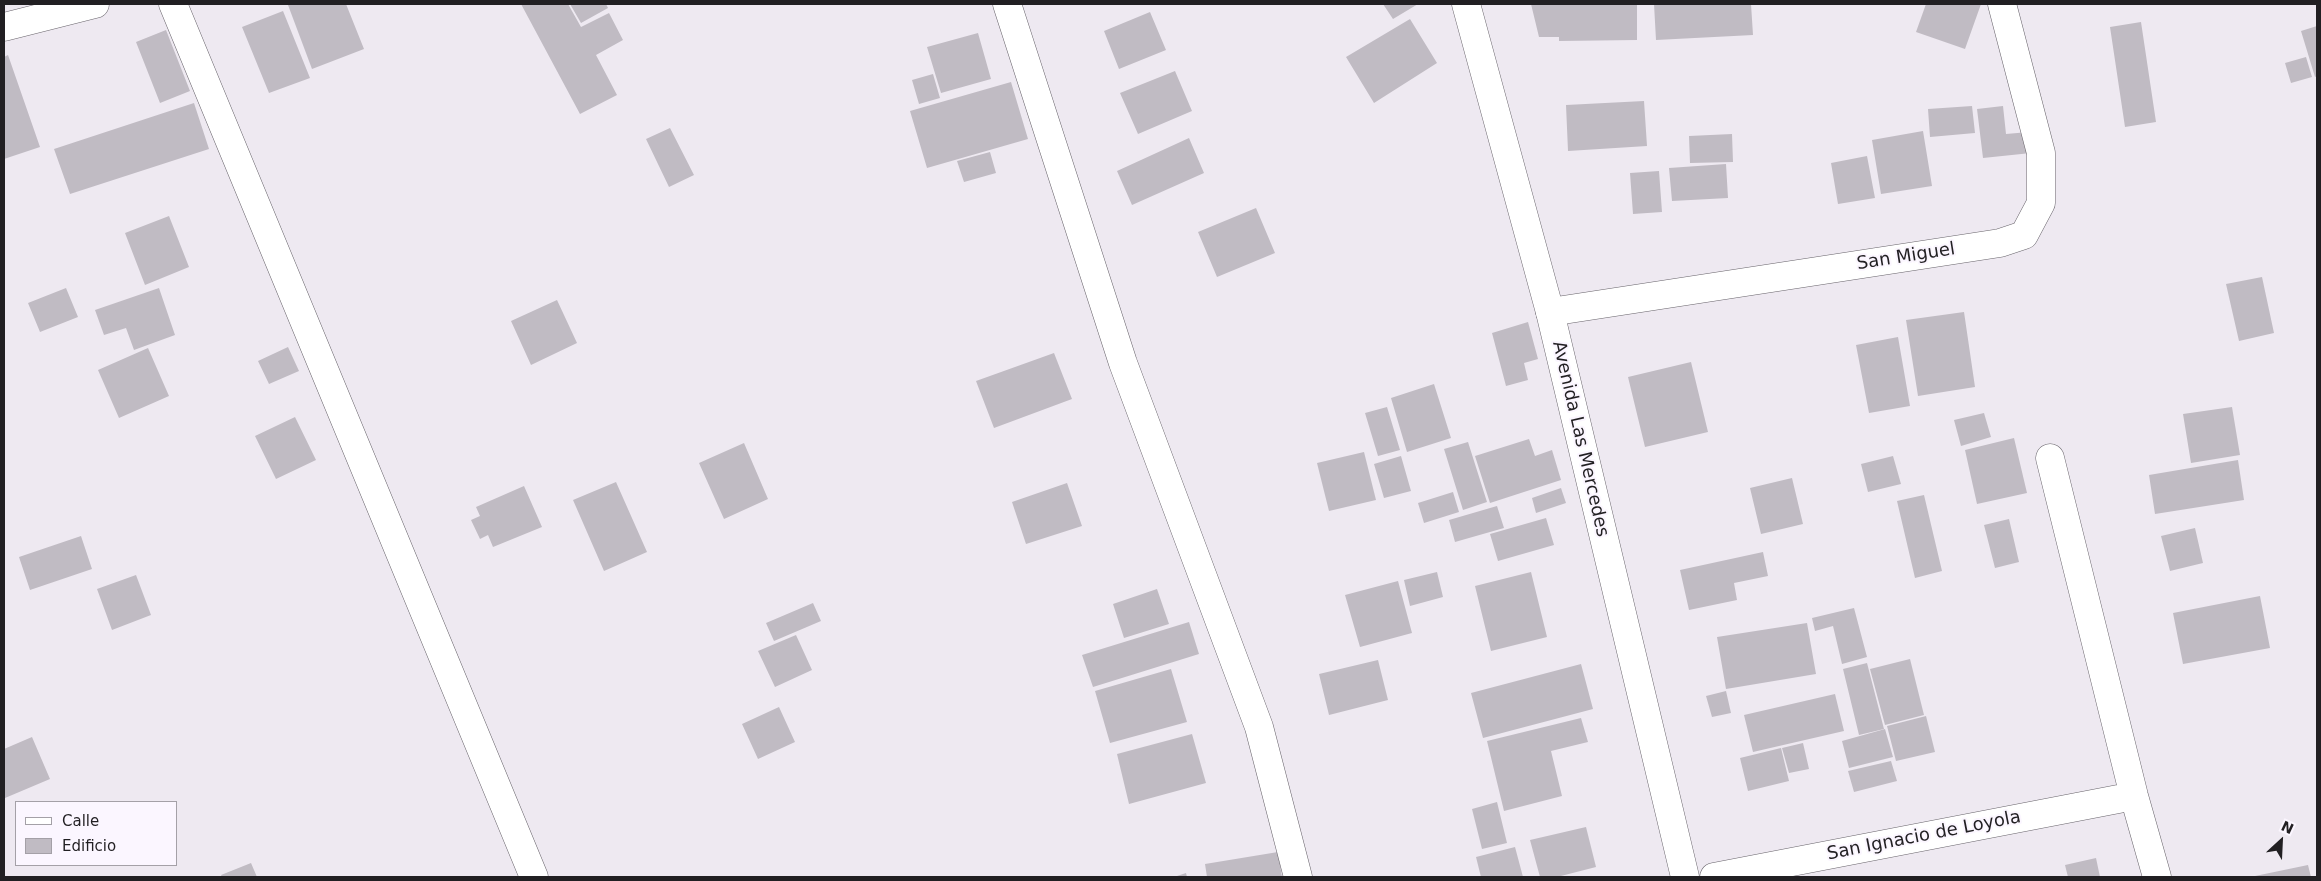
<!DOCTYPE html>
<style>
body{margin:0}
#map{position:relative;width:2321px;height:881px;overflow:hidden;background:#eee9f1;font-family:"DejaVu Sans",sans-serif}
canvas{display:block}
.frame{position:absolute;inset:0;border:5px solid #211f22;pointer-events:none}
.legend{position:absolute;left:15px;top:801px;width:162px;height:65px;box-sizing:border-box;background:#fbf6ff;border:1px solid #a4a0a7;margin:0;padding:6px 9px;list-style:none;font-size:15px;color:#211f22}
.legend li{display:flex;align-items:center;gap:10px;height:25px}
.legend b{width:25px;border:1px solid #a4a0a7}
.north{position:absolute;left:2256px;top:816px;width:50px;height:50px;-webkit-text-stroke:4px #fbf6ff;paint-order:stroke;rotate:25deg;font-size:14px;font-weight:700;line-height:20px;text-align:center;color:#211f22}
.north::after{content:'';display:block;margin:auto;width:18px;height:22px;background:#211f22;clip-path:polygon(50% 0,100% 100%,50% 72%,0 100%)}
</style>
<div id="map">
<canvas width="2321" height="881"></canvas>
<div class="frame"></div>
<ul class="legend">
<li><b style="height:6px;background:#fff"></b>Calle</li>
<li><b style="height:14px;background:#c0bbc3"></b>Edificio</li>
</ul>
<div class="north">N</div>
</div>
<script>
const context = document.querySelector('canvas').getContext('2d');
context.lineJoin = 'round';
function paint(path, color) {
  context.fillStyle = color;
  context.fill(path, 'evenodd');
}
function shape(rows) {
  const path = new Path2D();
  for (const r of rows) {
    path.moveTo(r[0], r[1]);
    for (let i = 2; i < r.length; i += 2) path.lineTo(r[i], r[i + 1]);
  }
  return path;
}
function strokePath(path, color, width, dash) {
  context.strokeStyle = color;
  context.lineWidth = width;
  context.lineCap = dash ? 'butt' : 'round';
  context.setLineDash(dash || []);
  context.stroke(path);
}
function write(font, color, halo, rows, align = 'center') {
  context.font = font + ' "DejaVu Sans",sans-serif';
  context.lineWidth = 4;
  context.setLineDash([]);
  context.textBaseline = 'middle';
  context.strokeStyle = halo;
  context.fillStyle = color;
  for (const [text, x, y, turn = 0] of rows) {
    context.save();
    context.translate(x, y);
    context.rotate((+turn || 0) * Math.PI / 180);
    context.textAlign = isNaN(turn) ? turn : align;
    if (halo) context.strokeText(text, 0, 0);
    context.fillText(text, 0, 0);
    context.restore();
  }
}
const building = shape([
 [291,4,346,4,364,49,312,69,288,5],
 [521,4,568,4,581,27,609,13,623,40,596,55,617,95,580,114],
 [570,4,606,4,608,8,581,23],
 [1383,4,1418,4,1393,19],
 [1531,4,1637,4,1637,40,1559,41,1559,37,1539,37],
 [1654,4,1751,4,1753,35,1656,40],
 [1926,4,1981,4,1965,49,1916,32],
 [283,11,310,78,269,93,242,27],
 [1150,12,1166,50,1119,69,1104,31],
 [1410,19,1437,63,1374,103,1346,57],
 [2141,22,2156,122,2125,127,2110,27],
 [2317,26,2317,76,2315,77,2301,31],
 [166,30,190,91,160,103,136,42],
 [978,33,991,79,941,93,927,47],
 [8,55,40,147,4,159,4,57],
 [2306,57,2312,77,2291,83,2285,63],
 [1175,71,1192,111,1138,134,1120,93],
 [933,74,940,98,919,104,912,80],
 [1011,82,1028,139,927,168,910,111],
 [1644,101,1647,146,1568,151,1566,105],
 [194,103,209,149,70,194,54,149],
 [1972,106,1975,133,1930,137,1928,109],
 [2003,106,2006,134,2029,132,2031,153,1983,158,1977,109],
 [670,128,694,175,669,187,646,139],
 [1923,131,1932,186,1881,194,1872,140],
 [1732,134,1733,162,1690,163,1689,136],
 [1189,138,1204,173,1132,205,1117,171],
 [990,152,996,173,964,182,957,161],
 [1867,156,1875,198,1838,204,1831,163],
 [1726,164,1728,198,1672,201,1669,168],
 [1659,171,1662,212,1633,214,1630,173],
 [1256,208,1275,253,1217,277,1198,232],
 [169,216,189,267,145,285,125,233],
 [2262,277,2274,333,2239,341,2226,284],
 [66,288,78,317,40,332,28,303],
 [159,288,175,335,134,350,126,328,104,335,95,310],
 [557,300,577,343,531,365,511,321],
 [1964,312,1975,387,1918,396,1906,320],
 [1528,322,1538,359,1524,363,1528,380,1506,386,1492,333],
 [1898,337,1910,406,1869,413,1856,345],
 [288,347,299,371,269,384,258,361],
 [148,348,169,396,119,418,98,370],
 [1054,353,1072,399,994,428,976,381],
 [1691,362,1708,432,1645,447,1628,377],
 [1434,384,1451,438,1407,452,1391,398],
 [1387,407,1400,450,1378,456,1365,413],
 [2232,407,2240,455,2191,463,2183,414],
 [1984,413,1991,437,1961,446,1954,420],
 [295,417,316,460,276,479,255,436],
 [2014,438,2027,493,1977,504,1965,450],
 [1529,439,1535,456,1552,450,1561,480,1490,503,1475,456],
 [1468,442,1487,502,1463,510,1444,449],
 [744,443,768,499,724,519,699,463],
 [1364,452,1376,500,1329,511,1317,463],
 [1401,456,1411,491,1384,498,1374,464],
 [1893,456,1901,484,1868,492,1861,464],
 [2238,460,2244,500,2155,514,2149,475],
 [1792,478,1803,524,1761,534,1750,488],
 [616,482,647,552,604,571,573,500],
 [1067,483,1082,526,1026,544,1012,502],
 [524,486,542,527,493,547,488,535,480,539,471,520,480,516,476,507],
 [1561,488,1566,503,1536,513,1532,498],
 [1453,492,1459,512,1424,523,1418,503],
 [1924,495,1942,571,1915,578,1897,501],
 [1497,506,1504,528,1455,542,1449,520],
 [1546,518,1554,545,1498,561,1490,534],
 [2009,519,2019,562,1995,568,1984,525],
 [2195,528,2203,563,2170,571,2161,536],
 [81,536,92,569,30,590,19,557],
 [1763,552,1768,576,1734,583,1737,600,1689,610,1680,570],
 [1437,572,1443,597,1410,606,1404,580],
 [1531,572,1547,637,1491,651,1475,586],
 [136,575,151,615,112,630,97,589],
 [1398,581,1412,633,1360,647,1345,595],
 [1157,589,1169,624,1124,638,1113,604],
 [2260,596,2270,648,2183,664,2173,613],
 [813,603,821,621,774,641,766,623],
 [1854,608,1867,657,1842,664,1833,626,1815,631,1812,618],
 [1189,622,1199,654,1093,687,1082,655],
 [1807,623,1816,674,1726,689,1717,637],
 [796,635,812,670,775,687,758,651],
 [1910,659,1924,715,1885,725,1870,669],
 [1378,660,1388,700,1329,715,1319,674],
 [1867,663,1884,729,1859,735,1843,669],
 [1581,664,1593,709,1483,738,1471,693],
 [1171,669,1187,722,1110,743,1095,691],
 [1726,691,1731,713,1712,717,1706,696],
 [1835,694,1844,731,1753,752,1744,715],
 [779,707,795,742,758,759,742,724],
 [1926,716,1935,752,1896,761,1887,726],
 [1581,718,1588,742,1551,751,1562,796,1504,811,1487,741],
 [1885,729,1893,757,1849,768,1842,741],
 [1192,734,1206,783,1129,804,1117,754],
 [32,737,50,779,5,798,4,749],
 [1803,743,1809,769,1789,773,1782,748],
 [1781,748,1789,781,1748,791,1740,758],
 [1891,761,1897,781,1854,792,1848,771],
 [1497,802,1507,843,1482,849,1472,809],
 [1586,827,1596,867,1557,877,1540,877,1530,840],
 [1515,847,1523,877,1481,877,1476,857],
 [1278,852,1282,877,1207,877,1205,864],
 [2096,858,2100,877,2068,877,2065,865],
 [251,863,257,877,222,877,221,875],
 [2308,865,2311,877,2256,877,2255,876],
 [1186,873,1187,877,1174,877]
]);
const street = shape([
 [173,4,534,877],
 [1007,4,1123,363,1259,727,1298,877],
 [1550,312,2000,243,2024,235,2041,203,2041,153,2002,4],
 [2050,458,2134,796,2157,877],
 [1714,877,2134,796]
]);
const secondary = shape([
 [1466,4,1550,312,1685,877],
 [4,27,95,4]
]);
const streetNames = [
 ["San Miguel",1906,257,-9],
 ["Avenida Las Mercedes",1580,439,77],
 ["San Ignacio de Loyola",1924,836,-11]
];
paint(building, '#c0bbc3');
strokePath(street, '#68646b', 29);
strokePath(secondary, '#68646b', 29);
strokePath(street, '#fff', 28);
strokePath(secondary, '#fff', 28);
write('18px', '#211f22', '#fbf6ff', streetNames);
</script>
